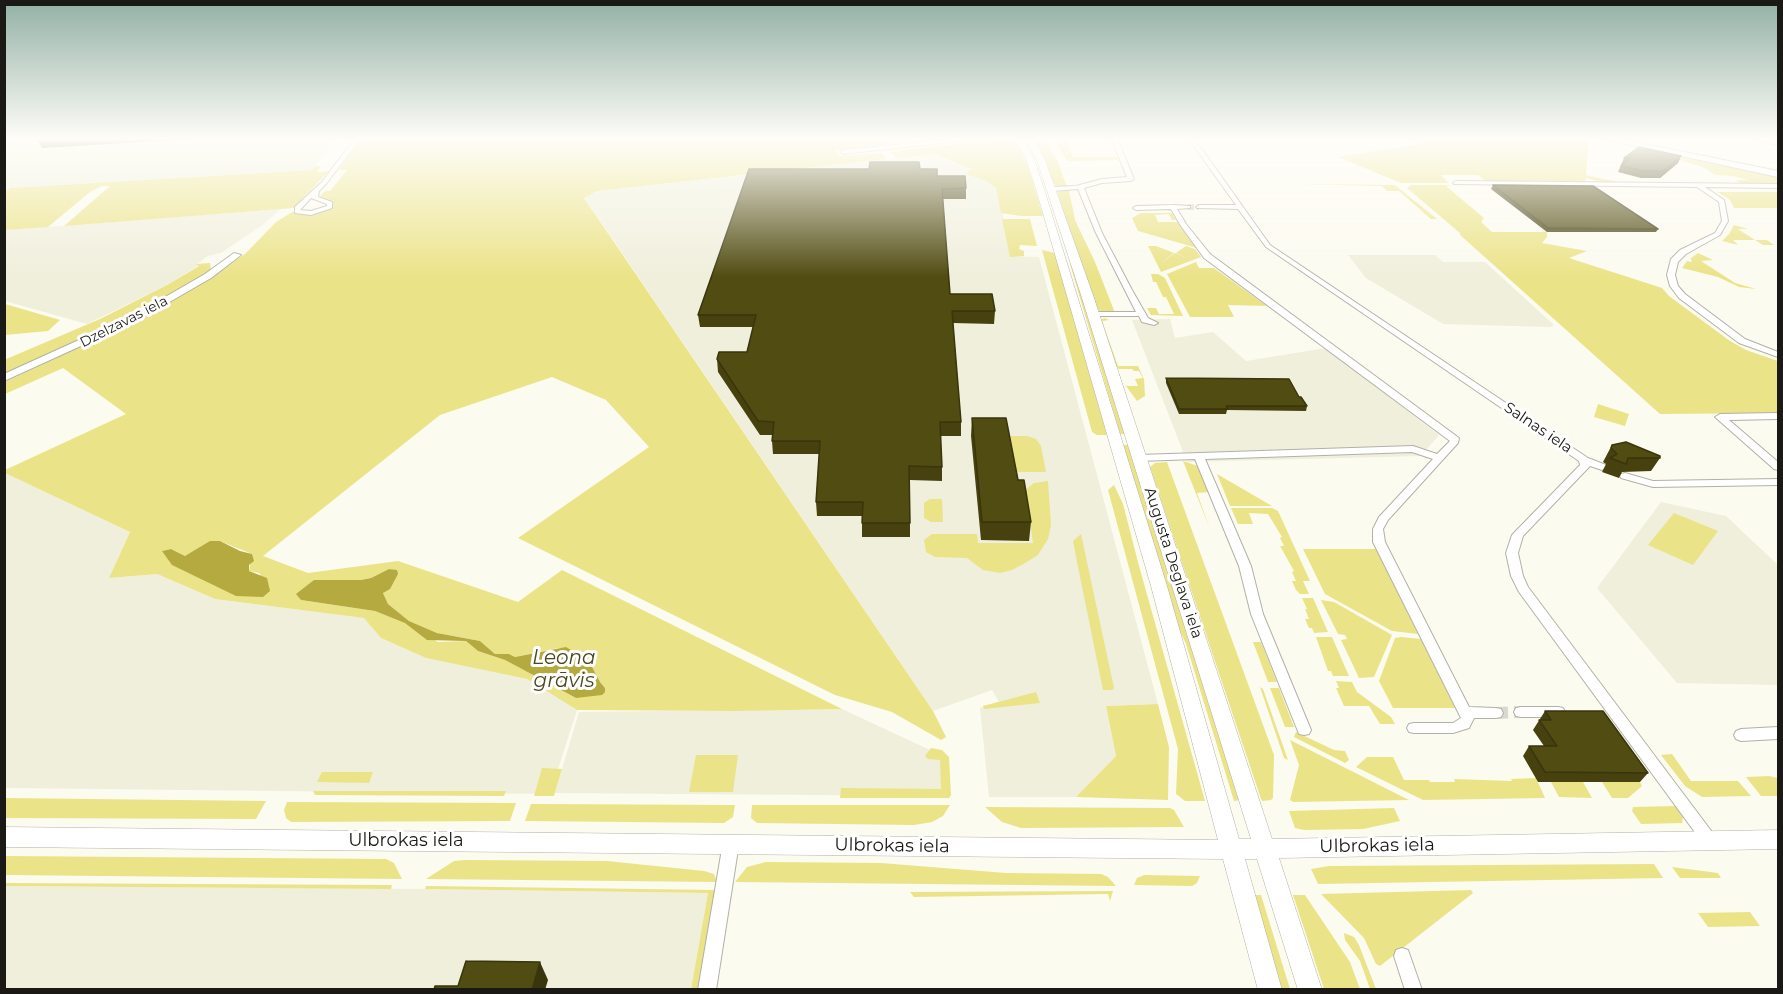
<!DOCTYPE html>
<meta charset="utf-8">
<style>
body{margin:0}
#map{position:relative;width:1783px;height:994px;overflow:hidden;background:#fcfbf0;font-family:Montserrat,sans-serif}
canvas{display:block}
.frame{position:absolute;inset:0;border:6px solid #1a1915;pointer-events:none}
</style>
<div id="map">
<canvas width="1783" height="994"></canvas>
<div class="frame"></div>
</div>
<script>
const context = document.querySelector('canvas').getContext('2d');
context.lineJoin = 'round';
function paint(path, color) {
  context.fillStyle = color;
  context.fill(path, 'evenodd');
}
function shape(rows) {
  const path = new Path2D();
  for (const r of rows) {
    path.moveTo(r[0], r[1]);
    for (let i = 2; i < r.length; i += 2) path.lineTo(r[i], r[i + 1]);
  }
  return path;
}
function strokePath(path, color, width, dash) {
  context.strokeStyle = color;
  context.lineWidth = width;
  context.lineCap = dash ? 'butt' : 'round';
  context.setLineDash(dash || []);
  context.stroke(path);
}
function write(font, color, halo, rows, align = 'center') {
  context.font = font + ' Montserrat,sans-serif';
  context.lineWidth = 6;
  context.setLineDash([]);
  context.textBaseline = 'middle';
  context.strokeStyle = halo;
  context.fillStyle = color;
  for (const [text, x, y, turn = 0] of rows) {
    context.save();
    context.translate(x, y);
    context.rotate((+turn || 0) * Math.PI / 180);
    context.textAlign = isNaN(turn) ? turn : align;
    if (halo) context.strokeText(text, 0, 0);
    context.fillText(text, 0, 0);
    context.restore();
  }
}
const built = shape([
 [5,138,337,138,312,170,10,188,5,192],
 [935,154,995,178,1012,256,1039,257,1158,704,1106,706,1116,756,1076,797,989,797,980,708,999,702,992,690,933,711,584,197,597,191],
 [281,209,261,226,221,253,208,256,197,264,199,265,169,284,87,324,5,301,4,230],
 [1348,255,1435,255,1443,262,1485,262,1554,325,1551,327,1443,324,1366,278],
 [1170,319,1175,338,1213,332,1246,361,1326,348,1439,435,1421,456,1187,462,1132,320],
 [5,473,130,532,109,578,157,574,215,599,365,618,381,638,426,658,527,679,577,710,550,794,5,788],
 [1661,502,1726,516,1778,565,1778,685,1677,683,1597,588],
 [842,709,945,757,947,796,555,793,579,712],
 [5,886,425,889,708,893,691,989,5,990]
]);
const green = shape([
 [362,138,937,138,856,148,963,138,845,150,835,150,839,156,881,153,887,159,597,191,584,198,933,711,946,737,941,740,892,712,835,695,518,538,649,447,606,400,552,377,440,415,263,556,308,573,398,561,518,602,562,570,842,709,735,711,577,710,527,679,426,658,381,638,364,618,215,599,157,574,109,578,130,532,5,473,5,470,126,414,63,368,5,394,5,382,135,321,198,285,245,254,276,222,292,212,311,214,330,209,333,204,320,199,320,196,325,191,330,191,347,170,339,170],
 [220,541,252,554,249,571,259,573,262,577,162,551,171,549,185,556],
 [389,569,394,570,394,581,383,593,388,604,409,621,437,633,480,641,495,654,509,654,515,657,558,648,589,661,600,682,605,688,576,698,505,660,478,651,466,641,438,642,406,623,375,611,301,600,298,595,314,580,361,580,371,578],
 [998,138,1011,138,1016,141,1028,166,1043,216,1021,216,1001,213,996,188,987,181,966,174,972,169,935,154,896,158,891,152,996,139,896,150,899,149],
 [1034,138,1045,138,1058,162,1067,187,1059,187,1054,184],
 [1053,138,1068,138,1066,140,1073,157,1117,157,1118,160,1067,161],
 [1400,138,1583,138,1589,140,1586,175,1623,183,1605,183,1586,178,1585,182,1487,182,1478,175,1441,175,1449,183,1401,183,1338,157,1421,144],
 [1643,150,1778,176,1778,185,1743,184,1735,180,1748,180,1733,176,1715,175,1705,168,1680,160,1638,151],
 [315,166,321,166,317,172,329,171,294,208,64,226,110,186,102,186,90,192,48,227,5,230,5,192,10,188,312,170],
 [1297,184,1395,185,1437,219,1431,219,1399,191,1387,191,1382,186],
 [1411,185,1455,185,1446,186,1484,218,1481,222,1492,232,1547,232,1547,237,1542,243,1587,251,1569,258,1662,288,1669,296,1730,341,1746,350,1778,361,1778,413,1660,414,1459,234,1461,234,1407,188],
 [1069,190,1075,220,1095,262,1115,313,1096,310,1057,192],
 [1718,192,1778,192,1778,208,1734,208,1730,200],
 [1141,213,1172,213,1176,220,1172,220,1169,214,1155,215,1158,222,1178,222,1197,248,1138,231,1132,218],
 [1002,219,1030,219,1037,246,1020,245,1019,249,1024,251,1024,256,1010,257],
 [1734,225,1748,229,1738,229,1755,240,1767,240,1774,245,1763,245,1755,240,1733,240,1738,245,1722,241,1729,234],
 [1148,246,1156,246,1174,253,1160,264,1175,253,1186,258,1176,253,1186,246,1195,249,1201,257,1161,272],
 [1042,250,1055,253,1107,435,1097,435,1092,432],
 [1698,253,1713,260,1701,261,1735,283,1756,289,1739,287,1718,277,1682,268,1687,261,1691,262,1692,260,1690,259],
 [1196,262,1199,268,1214,268,1267,306,1228,305,1234,317,1190,317,1167,274],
 [210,263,211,270,173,294,126,319,5,374,4,360,100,319,169,284,199,266,196,264],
 [1070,264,1072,265,1126,434,1120,434],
 [1151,274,1158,274,1165,278,1183,316,1151,315,1147,308,1156,308,1159,314,1174,314,1166,297,1163,297,1156,282,1153,282],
 [4,304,5,304,60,320,48,331,5,335],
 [1105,318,1109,320,1102,321,1118,366,1138,366,1144,379,1145,396,1137,401,1126,386,1138,386,1135,379,1143,378,1139,371,1134,371,1132,369,1119,369,1116,366,1100,320],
 [1598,404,1629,414,1625,426,1594,417],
 [1004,436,1027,436,1036,439,1041,446,1046,472,1011,472],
 [1123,445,1129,445,1240,800,1234,801,1186,644,1164,596,1143,525],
 [1183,461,1198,466,1209,492,1197,493,1210,529],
 [1167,462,1274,755,1273,798,1271,800,1262,801,1260,796,1150,467,1155,463],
 [1217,474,1272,506,1230,506],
 [1048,481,1051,525,1048,539,1038,555,1025,563,1012,570,1000,573,983,570,967,558,935,557,926,552,924,540,932,534,977,534,978,543,1033,543,1025,490,1034,483],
 [1114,485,1123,504,1139,566,1205,801,1185,801,1176,794,1178,749,1108,490],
 [930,499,942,499,943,522,931,522,924,518,924,503],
 [1231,508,1272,508,1278,511,1310,581,1303,581,1309,594,1300,594,1296,590,1292,581,1296,581,1292,572,1294,571,1280,546,1284,546,1280,538,1282,537,1268,514,1249,513,1253,524,1238,524],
 [1674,513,1718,531,1693,565,1648,545],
 [1081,534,1114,688,1112,690,1103,690,1077,562,1073,541],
 [1303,549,1377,549,1418,634,1392,631,1325,594],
 [1302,598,1313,598,1328,632,1314,633,1312,628,1309,628,1305,619,1309,619,1305,609,1307,609],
 [1321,600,1334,602,1392,635,1374,677,1359,678,1341,640,1347,639,1345,635,1338,634],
 [1316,637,1332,637,1349,676,1333,676,1331,671,1328,671],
 [1401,637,1421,639,1455,708,1393,708,1379,681,1395,638],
 [1253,642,1261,642,1277,682,1268,682],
 [1336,681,1352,682,1357,692,1391,717,1395,724,1380,724,1369,706,1344,706,1336,688,1339,688],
 [1260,687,1263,689,1288,760,1284,758],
 [1270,688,1279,688,1294,727,1285,727],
 [1036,692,1040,703,984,709,983,706],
 [1158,704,1169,747,1168,800,1076,797,1116,756,1106,706],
 [1296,732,1334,750,1345,751,1349,760,1345,763,1294,737],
 [1290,740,1409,800,1293,802,1290,800,1299,765],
 [931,748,942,750,949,757,951,795,949,798,840,798,841,788,941,789,940,760,928,759,925,756],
 [1672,754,1691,781,1738,781,1751,796,1702,797,1685,786,1661,755],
 [696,755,738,755,733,792,689,792],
 [1367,757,1393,757,1404,780,1429,780,1430,782,1455,782,1454,779,1512,781,1511,779,1536,778,1545,798,1423,800,1356,767],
 [542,768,562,769,554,796,534,796],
 [322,772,373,772,369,783,317,782],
 [1769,776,1778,778,1778,796,1761,796,1746,777],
 [1551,782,1583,782,1592,798,1559,797],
 [1602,782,1640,782,1642,786,1628,798,1612,798],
 [313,791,506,791,504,796,315,795],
 [5,798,266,801,256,819,5,818],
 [287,802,516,803,510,821,291,822,286,818,284,810],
 [531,804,735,805,733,817,724,823,525,821],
 [752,805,950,805,943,816,932,822,914,825,757,823,751,818],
 [1676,806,1683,817,1682,823,1641,824,1632,811,1633,807],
 [985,807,1170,808,1174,810,1184,827,1021,828,1002,822],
 [1394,808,1400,821,1363,829,1304,830,1295,828,1289,811],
 [5,856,386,859,394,863,402,879,5,875],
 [465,860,607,861,704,871,714,874,717,882,426,879,454,861],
 [766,862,881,863,1006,873,1101,874,1108,877,1116,886,735,882,747,867],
 [1654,864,1663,878,1318,884,1311,869,1329,866],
 [1672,867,1718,873,1721,878,1680,878],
 [1144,875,1200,876,1197,883,1192,886,1134,885,1137,878],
 [5,883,392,885,391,889,5,886],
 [426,886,715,890,699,989,691,989,708,893,425,889],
 [1471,890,1473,893,1380,966,1376,964,1364,938,1321,894],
 [1113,891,1110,901,1108,894,914,897,910,892],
 [1253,895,1261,895,1290,989,1281,989],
 [1293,895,1305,895,1350,962,1360,989,1324,989],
 [1750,912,1760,926,1708,927,1698,913],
 [1344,933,1354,937,1359,945,1376,989,1370,989,1360,961,1345,940]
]);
const water = shape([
 [210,541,220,541,240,551,252,554,254,561,249,565,249,571,267,578,270,591,263,597,236,596,172,565,162,551,171,549,185,556],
 [389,569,397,570,398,574,390,589,383,593,388,604,409,621,437,633,480,641,495,654,509,654,515,657,566,647,589,661,600,682,605,688,605,692,602,695,576,698,505,660,478,651,466,641,427,640,405,623,375,611,301,600,296,594,314,580,361,580,371,578]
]);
const streetTunnelFar1 = shape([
 [1188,207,1199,207]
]);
const streetTunnel = shape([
 [1496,713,1521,712]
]);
const street = shape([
 [355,138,361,138,326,184,319,191,318,197,332,202,332,208,311,215,295,213,295,207,322,182,355,138],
 [311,198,327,204,327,206,311,211,300,210,311,198],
 [963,138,984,138,843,154,840,152,843,150,963,138],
 [1111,138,1117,138,1134,179,1131,181,1102,183,1084,188,1102,233,1132,290,1148,318,1158,323,1154,325,1142,322,1139,316,1090,316,1089,314,1093,312,1136,312,1096,233,1078,189,1052,191,1049,189,1052,187,1076,186,1102,179,1127,177,1111,138],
 [1188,138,1194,138,1270,245,1588,458,1606,465,1607,467,1602,470,1590,466,1523,536,1518,553,1523,576,1528,587,1715,836,1718,841,1715,846,1710,848,1705,846,1519,592,1511,576,1506,553,1512,535,1580,465,1579,461,1266,247,1238,209,1197,208,1196,207,1199,205,1236,205,1188,138],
 [1749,138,1762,138,1778,141,1778,145,1749,138],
 [1456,181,1778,184,1778,188,1705,187,1724,200,1728,221,1720,235,1686,254,1678,262,1675,275,1678,286,1685,294,1745,339,1778,352,1778,357,1739,343,1679,298,1670,286,1667,275,1671,259,1680,250,1715,233,1722,221,1719,202,1697,187,1454,184,1453,183,1456,181],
 [1173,205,1190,206,1190,208,1177,209,1186,224,1210,254,1459,438,1458,443,1388,520,1383,529,1385,542,1469,707,1496,708,1501,709,1503,713,1501,717,1496,718,1474,718,1469,728,1453,733,1414,733,1409,732,1407,728,1409,724,1414,723,1453,723,1461,718,1373,542,1373,529,1379,517,1433,459,1412,452,1205,459,1251,566,1263,614,1311,730,1309,734,1304,735,1299,734,1251,614,1239,566,1195,459,1139,461,1134,458,1139,455,1413,446,1437,454,1450,441,1204,258,1181,226,1171,209,1136,210,1133,208,1136,206,1173,205],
 [234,253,241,255,211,278,140,319,4,381,4,374,134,315,205,274,234,253],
 [1778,413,1778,419,1729,420,1778,462,1778,470,1774,469,1715,417,1720,414,1778,413],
 [1625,473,1653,481,1778,479,1778,485,1653,487,1621,478,1620,476,1621,474,1625,473],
 [1521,707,1558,707,1563,708,1565,712,1563,716,1558,717,1521,717,1516,716,1514,712,1516,708,1521,707],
 [1778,727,1778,739,1741,741,1736,739,1734,735,1736,731,1741,729,1778,727],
 [731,836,736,838,739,843,716,990,698,990,723,843,726,838,731,836],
 [1402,948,1408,950,1422,990,1405,990,1394,956,1396,950,1402,948]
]);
const secondary = shape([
 [1015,138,1023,138,1034,159,1044,189,1167,586,1239,839,1251,839,1081,295,1037,160,1025,138,1033,138,1045,160,1093,295,1272,839,1778,830,1778,849,1279,858,1322,990,1298,990,1257,859,1245,859,1282,990,1258,990,1223,859,4,847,4,827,1218,840,1151,586,1036,189,1026,159,1015,138]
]);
const primary = shape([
 [1598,138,1616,138,1778,171,1778,177,1598,138]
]);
const wall = shape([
 [36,138,215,138,42,148],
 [1681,156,1678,163,1660,178,1641,178,1618,172,1624,158],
 [920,169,966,188,966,199,943,199,950,294,995,311,994,324,953,323,961,422,961,436,940,436,942,467,942,481,910,480,910,537,862,537,862,516,817,516,816,502,819,454,773,454,772,441,772,435,760,435,718,372,717,359,747,352,753,327,700,327,698,315],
 [1493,185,1658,229,1656,232,1547,232,1491,189],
 [1166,378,1299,397,1307,406,1306,411,1227,410,1226,414,1179,414,1166,383],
 [972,418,1018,480,1031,522,1029,541,981,540,971,436],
 [1612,445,1660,458,1651,471,1622,472,1619,478,1602,472,1606,464,1603,462],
 [1545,711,1648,773,1640,782,1538,782,1523,756,1529,746,1544,746,1533,730]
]);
const shadedWall = shape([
 [1681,156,1678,163,1660,178,1663,171],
 [540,962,548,980,545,990,532,990]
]);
const building = shape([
 [1639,147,1681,156,1663,171,1644,171,1621,166,1629,159,1624,158,1639,147],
 [870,162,919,162,920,169,937,169,937,176,965,176,966,188,942,189,950,294,992,294,995,311,952,311,961,422,940,422,942,467,909,466,910,523,862,523,863,502,816,502,820,441,772,441,774,422,758,421,717,359,719,352,747,352,756,315,698,315,749,169,869,169,870,162],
 [1493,185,1593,186,1658,229,1548,228,1493,185],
 [1166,378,1289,379,1299,397,1301,397,1307,406,1226,406,1228,409,1179,409,1166,378],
 [972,418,1006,418,1018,480,1024,480,1031,522,982,522,972,418],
 [1626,442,1660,456,1660,458,1628,458,1626,464,1610,458,1617,454,1611,448,1612,445,1626,442],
 [1545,711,1603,711,1648,773,1545,772,1529,746,1557,746,1539,720,1551,720,1545,711],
 [466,961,540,962,532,990,434,990,435,986,458,986,466,961]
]);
const farStreetnames = [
 ["Dzelzavas iela",124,322,-27]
];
const streetNames = [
 ["Salnas iela",1538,428,34],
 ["Augusta Deglava iela",1173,563,72]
];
const nearStreetnames = [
 ["Ulbrokas iela",406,841],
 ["Ulbrokas iela",892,846,1],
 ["Ulbrokas iela",1377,846,-1]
];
const nearWaternames = [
 ["Leona",564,658],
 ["grāvis",564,681]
];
paint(built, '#f0efdc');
paint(green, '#ebe388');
paint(water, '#b4aa40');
strokePath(streetTunnelFar1, '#dad9cf', 6, [6, 3]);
strokePath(streetTunnel, '#dad9cf', 12, [12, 6]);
strokePath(street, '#b2b1a6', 2);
strokePath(secondary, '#b2b1a6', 1);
strokePath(primary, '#b2b1a6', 2);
paint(street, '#fff');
paint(secondary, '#fff');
paint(primary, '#fff');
paint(wall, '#46410f');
paint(shadedWall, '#39350d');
paint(building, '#514c12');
strokePath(building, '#39350d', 1.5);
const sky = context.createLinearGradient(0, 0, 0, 277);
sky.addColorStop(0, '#93b0a5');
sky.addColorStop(0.5, '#fefdf8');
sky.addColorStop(1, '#fefdf800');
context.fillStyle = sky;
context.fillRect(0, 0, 1783, 277);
write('14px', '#1a1915', '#fff', farStreetnames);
write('15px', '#1a1915', '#fff', streetNames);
write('18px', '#1a1915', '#fff', nearStreetnames);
write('italic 20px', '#4c481d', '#fff', nearWaternames);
</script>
